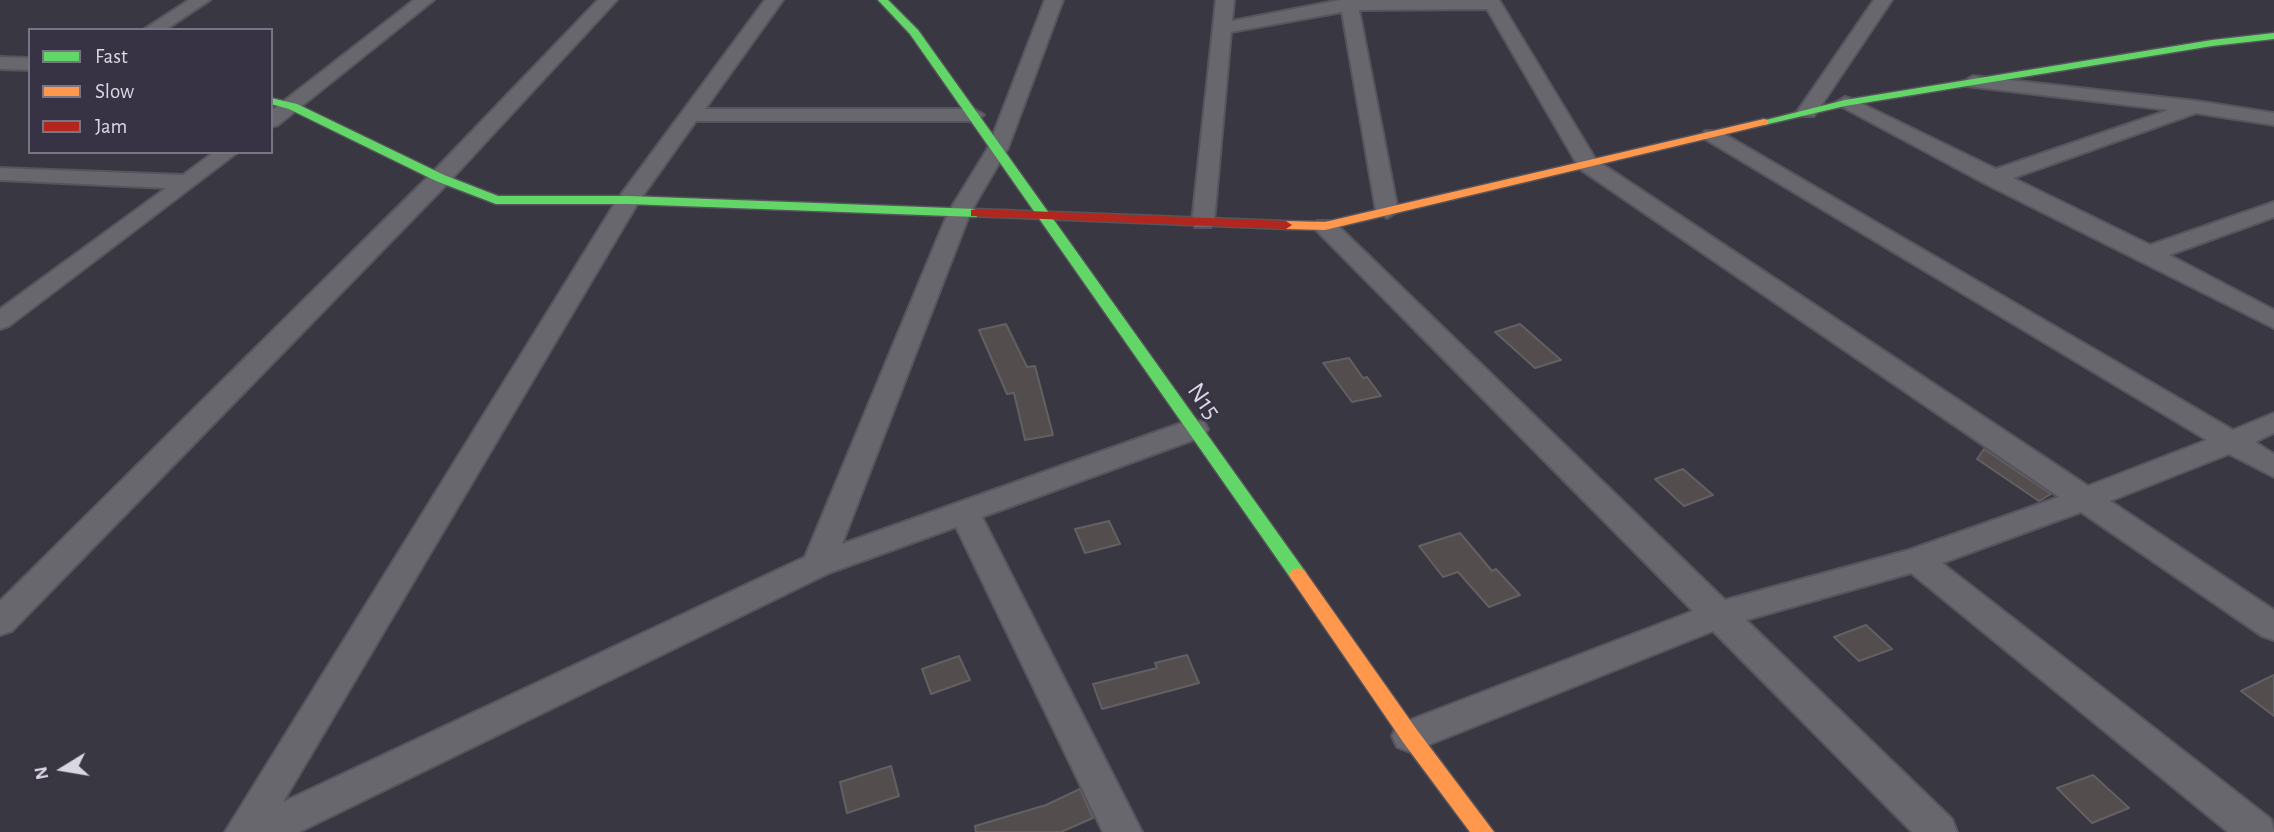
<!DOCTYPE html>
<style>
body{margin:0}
#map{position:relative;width:2274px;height:832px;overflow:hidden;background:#393741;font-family:"Alegreya Sans",sans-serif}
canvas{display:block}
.legend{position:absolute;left:28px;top:28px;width:245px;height:126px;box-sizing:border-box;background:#373345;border:2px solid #787584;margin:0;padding:9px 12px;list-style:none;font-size:21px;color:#dad7e2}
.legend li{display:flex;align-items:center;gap:14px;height:35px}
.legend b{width:35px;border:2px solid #787584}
.north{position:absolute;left:28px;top:734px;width:70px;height:70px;-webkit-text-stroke:5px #373345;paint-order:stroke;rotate:259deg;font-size:19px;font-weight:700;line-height:28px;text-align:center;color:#dad7e2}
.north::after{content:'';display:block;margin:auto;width:24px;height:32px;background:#dad7e2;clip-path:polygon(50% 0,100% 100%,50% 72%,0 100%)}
</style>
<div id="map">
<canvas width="2274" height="832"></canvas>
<ul class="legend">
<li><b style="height:9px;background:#63d668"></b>Fast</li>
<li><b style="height:9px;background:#ff974d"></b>Slow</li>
<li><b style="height:9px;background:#b3261e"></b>Jam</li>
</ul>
<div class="north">N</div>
</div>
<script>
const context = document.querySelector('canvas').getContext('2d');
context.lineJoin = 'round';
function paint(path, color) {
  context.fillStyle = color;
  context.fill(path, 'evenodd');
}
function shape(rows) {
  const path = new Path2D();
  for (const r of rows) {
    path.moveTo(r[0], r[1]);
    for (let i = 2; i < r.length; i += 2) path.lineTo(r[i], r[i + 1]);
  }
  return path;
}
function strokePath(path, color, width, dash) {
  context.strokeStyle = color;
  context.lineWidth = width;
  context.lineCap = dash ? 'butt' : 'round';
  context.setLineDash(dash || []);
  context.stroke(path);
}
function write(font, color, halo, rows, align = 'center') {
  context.font = font + ' "Alegreya Sans",sans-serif';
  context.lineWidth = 5;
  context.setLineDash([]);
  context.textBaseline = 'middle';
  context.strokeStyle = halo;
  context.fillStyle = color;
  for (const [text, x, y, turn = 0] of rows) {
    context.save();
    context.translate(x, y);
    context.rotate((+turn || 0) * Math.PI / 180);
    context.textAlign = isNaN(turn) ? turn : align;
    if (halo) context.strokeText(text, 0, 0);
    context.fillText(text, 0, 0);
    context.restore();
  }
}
const building = shape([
 [1006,324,1027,367,1035,366,1053,435,1025,440,1014,393,1007,394,979,330,1006,324],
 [1520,324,1561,360,1535,368,1495,332,1520,324],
 [1349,358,1363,378,1367,377,1381,396,1352,402,1323,363,1349,358],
 [1984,449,2051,494,2039,501,1977,459,1984,449],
 [1683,469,1713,495,1684,506,1655,479,1683,469],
 [1109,521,1120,544,1085,553,1075,529,1109,521],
 [1460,533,1492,571,1496,569,1520,595,1489,607,1458,572,1443,577,1419,546,1460,533],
 [1866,625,1892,649,1859,661,1834,637,1866,625],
 [1187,655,1199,683,1102,709,1093,684,1157,668,1155,663,1187,655],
 [959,656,970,680,931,694,922,669,959,656],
 [2274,675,2274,716,2241,691,2274,675],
 [891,766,899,796,847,813,840,782,891,766],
 [2093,775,2129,808,2092,823,2057,788,2093,775],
 [1080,789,1093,818,1061,832,976,832,975,826,1046,805,1080,789]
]);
const street = shape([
 [189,0,210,0,165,30,143,30,189,0],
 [414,0,434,0,278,125,271,127,271,111,414,0],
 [598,0,617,0,448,183,12,631,0,635,0,601,432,173,598,0],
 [765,0,783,0,705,109,974,109,984,115,974,121,696,121,639,201,283,802,805,557,948,213,988,148,1045,0,1063,0,1008,148,970,213,842,544,1184,422,1194,420,1204,422,1208,429,1204,436,982,517,1142,832,1103,832,956,527,829,573,299,832,225,832,617,200,765,0],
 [1216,0,1234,0,1232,21,1340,0,1499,0,1596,160,2088,486,2207,440,1705,139,1702,135,1705,131,1719,131,2233,430,2274,413,2274,433,2255,442,2274,454,2274,477,2229,454,2110,501,2274,610,2274,640,2262,636,2081,512,1942,563,2271,819,2274,832,2228,832,1911,573,1746,620,1952,819,1957,832,1912,832,1713,631,1423,747,1410,752,1397,747,1392,736,1397,725,1693,611,1317,231,1313,226,1317,221,1333,221,1725,600,1909,550,2059,497,1580,169,1487,9,1359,10,1398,211,1387,218,1376,211,1342,12,1231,32,1214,222,1211,227,1195,227,1192,222,1216,0],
 [1874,0,1892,0,1814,116,1800,116,1797,112,1874,0],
 [0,57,30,58,30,70,0,69,0,57],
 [1973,76,2197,101,2274,113,2274,125,2196,113,2013,178,2150,245,2274,202,2274,217,2169,255,2274,310,2274,328,1984,183,1835,103,1845,97,1852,99,1996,169,2169,110,1966,86,1963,82,1973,76],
 [214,152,238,152,9,326,0,329,0,309,166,188,0,180,0,168,183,175,214,152]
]);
const fast = shape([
 [878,0,888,0,918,30,1304,570,1307,575,1304,580,1298,582,1292,580,910,34,878,0],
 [2274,33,2274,39,2212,46,1845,106,1764,125,1758,122,1845,100,2212,40,2274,33],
 [271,98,297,104,444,175,498,196,628,196,976,209,982,213,976,217,628,204,496,204,436,181,289,109,271,104,271,98]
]);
const slow = shape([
 [1764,119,1768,120,1768,124,1325,230,1286,229,1280,225,1286,221,1325,222,1764,119],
 [1298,568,1304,570,1417,730,1494,832,1470,832,1403,742,1292,580,1289,575,1292,570,1298,568]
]);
const jam = shape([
 [976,209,1286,221,1292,225,1286,229,971,216,971,210,976,209]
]);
const streetNames = [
 ["N15",1204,401,55]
];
paint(building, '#534d4d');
strokePath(building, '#636063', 2);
strokePath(street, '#56545c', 4);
strokePath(fast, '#56545c', 3);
strokePath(slow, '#56545c', 3);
strokePath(jam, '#56545c', 3);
paint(street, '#68676d');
paint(fast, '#63d668');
paint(slow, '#ff974d');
paint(jam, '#b3261e');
write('26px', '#dad7e2', '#373345', streetNames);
</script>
